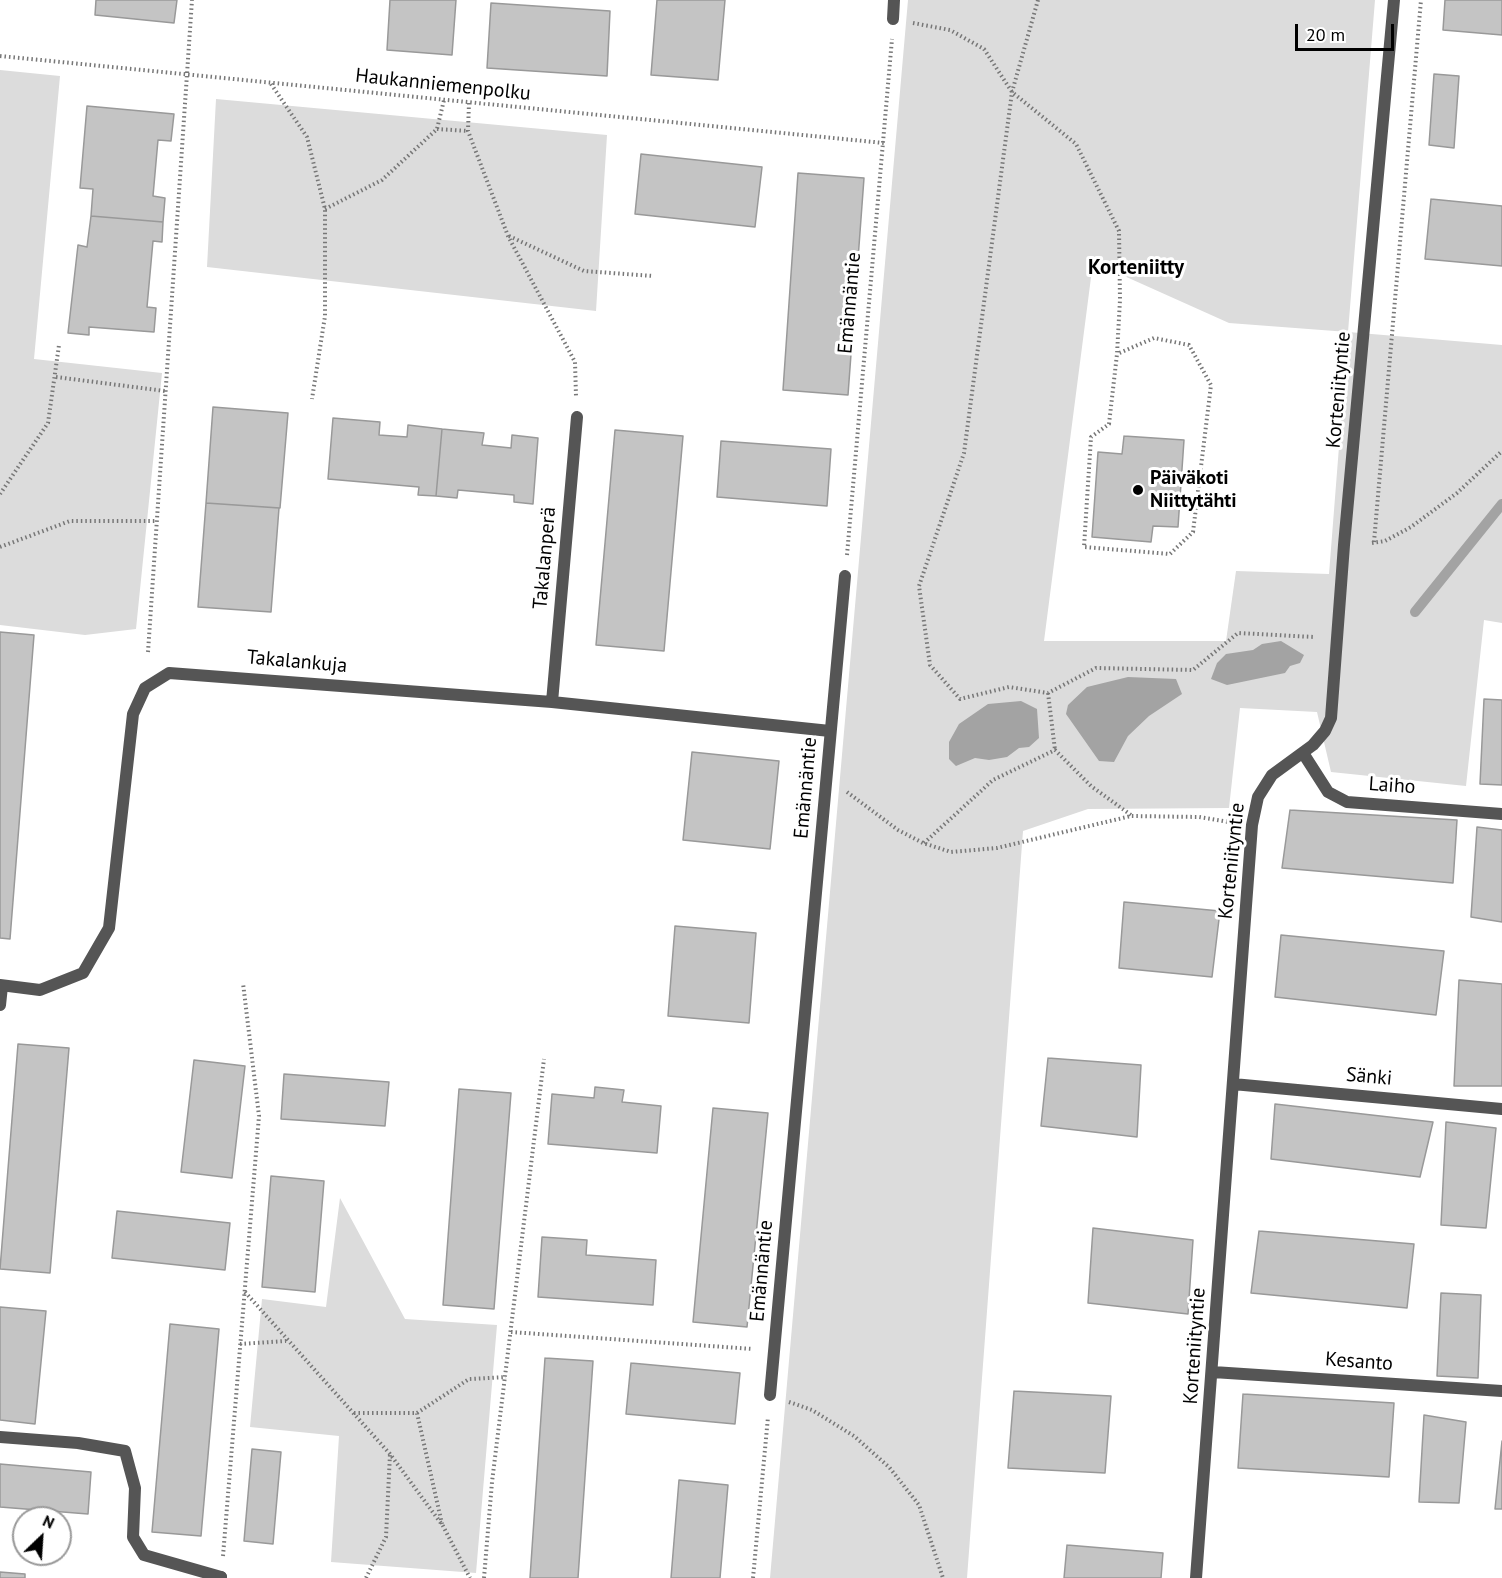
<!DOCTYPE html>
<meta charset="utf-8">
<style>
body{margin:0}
#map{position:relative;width:1502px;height:1578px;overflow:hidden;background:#fff;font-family:"PT Sans",sans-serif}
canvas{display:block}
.north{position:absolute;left:12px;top:1506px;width:60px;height:60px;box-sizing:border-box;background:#fff;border:2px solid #999;border-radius:50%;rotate:25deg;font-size:16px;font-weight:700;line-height:24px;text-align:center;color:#000}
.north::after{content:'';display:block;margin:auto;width:21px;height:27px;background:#000;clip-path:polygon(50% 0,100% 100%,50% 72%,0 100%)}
.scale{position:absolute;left:1295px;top:24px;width:99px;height:27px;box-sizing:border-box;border:3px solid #000;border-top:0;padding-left:8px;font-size:18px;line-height:21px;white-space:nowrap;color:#000;-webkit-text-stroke:4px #fff;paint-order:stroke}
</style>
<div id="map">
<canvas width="1502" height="1578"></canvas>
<div class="north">N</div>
<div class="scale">20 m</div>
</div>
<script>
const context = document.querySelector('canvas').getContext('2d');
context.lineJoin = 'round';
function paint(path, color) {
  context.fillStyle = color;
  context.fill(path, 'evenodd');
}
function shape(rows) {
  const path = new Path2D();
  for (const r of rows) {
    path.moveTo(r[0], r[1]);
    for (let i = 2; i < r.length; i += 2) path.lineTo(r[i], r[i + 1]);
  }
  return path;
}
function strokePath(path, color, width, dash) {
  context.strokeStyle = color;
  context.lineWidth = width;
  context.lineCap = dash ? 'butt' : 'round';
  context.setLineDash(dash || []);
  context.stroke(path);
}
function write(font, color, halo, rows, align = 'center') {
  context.font = font + ' "PT Sans",sans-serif';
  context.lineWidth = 6;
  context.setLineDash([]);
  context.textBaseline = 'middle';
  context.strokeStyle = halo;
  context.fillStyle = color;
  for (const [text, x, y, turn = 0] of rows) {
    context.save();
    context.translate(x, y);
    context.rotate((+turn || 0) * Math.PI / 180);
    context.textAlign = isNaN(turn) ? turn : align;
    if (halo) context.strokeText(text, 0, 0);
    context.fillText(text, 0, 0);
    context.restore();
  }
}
const green = shape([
 [908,0,1375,0,1348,332,1502,345,1502,623,1484,620,1466,786,1331,772,1317,712,1240,708,1229,808,1088,809,1023,831,967,1578,770,1578],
 [1093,262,1229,323,1348,332,1329,574,1236,571,1226,641,1044,641],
 [0,70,60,76,34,359,162,373,136,629,85,635,0,625],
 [216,99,607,135,596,311,207,267],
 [340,1198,405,1319,497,1325,476,1573,331,1562,339,1436,250,1427,262,1299,326,1307]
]);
const water = shape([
 [1281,641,1304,655,1300,663,1290,666,1285,673,1227,685,1211,679,1217,663,1226,654,1253,650,1262,644],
 [1128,677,1176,679,1182,694,1149,716,1128,736,1114,762,1099,761,1066,714,1068,705,1087,687],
 [1021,701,1037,709,1039,738,1029,747,1019,748,1007,757,989,760,975,758,956,766,949,759,949,742,959,724,988,704]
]);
const stream = shape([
 [1415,612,1502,504]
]);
const building = shape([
 [96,0,177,0,174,23,95,15,96,0],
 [390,0,456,0,452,55,387,50,390,0],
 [657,0,725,0,718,80,651,75,657,0],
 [1445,0,1502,0,1502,35,1443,30,1445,0],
 [491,3,610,11,607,76,487,68,491,3],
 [1434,74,1459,76,1454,148,1429,145,1434,74],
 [87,106,174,114,171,141,158,140,153,196,165,198,163,222,91,216,93,189,80,188,87,106],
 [641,154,762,167,755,227,635,214,641,154],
 [798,173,864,178,848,395,783,390,798,173],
 [1431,199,1502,206,1502,266,1425,259,1431,199],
 [91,216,163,222,162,242,153,241,147,307,156,308,154,332,89,327,89,335,68,333,78,245,87,247,91,216],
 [213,407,288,413,280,508,206,503,213,407],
 [333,418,380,422,379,435,407,437,408,425,442,429,436,496,418,495,419,487,328,479,333,418],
 [442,429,484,433,482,445,511,448,512,435,538,438,533,504,514,502,514,495,458,490,457,498,436,496,442,429],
 [615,430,683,436,664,651,596,645,615,430],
 [1124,436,1184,440,1178,527,1153,526,1151,542,1092,537,1098,452,1122,454,1124,436],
 [721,441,831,449,827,506,717,497,721,441],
 [206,503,279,508,271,612,198,607,206,503],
 [0,632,34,635,10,939,0,938,0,632],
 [1484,699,1502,700,1502,785,1480,784,1484,699],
 [692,752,779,761,770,849,683,840,692,752],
 [1290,810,1457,820,1453,883,1282,868,1290,810],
 [1477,827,1502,830,1502,922,1471,917,1477,827],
 [1124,902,1220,911,1212,977,1119,968,1124,902],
 [675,926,756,933,749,1023,668,1016,675,926],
 [1281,935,1444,951,1436,1015,1275,997,1281,935],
 [1459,980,1502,984,1502,1086,1454,1086,1459,980],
 [18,1044,69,1048,50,1273,0,1269,18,1044],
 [1048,1058,1141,1065,1137,1137,1041,1126,1048,1058],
 [194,1060,245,1066,232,1178,181,1172,194,1060],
 [284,1074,389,1082,385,1126,281,1119,284,1074],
 [595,1087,624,1090,622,1102,661,1106,657,1153,548,1144,552,1094,594,1098,595,1087],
 [459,1089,511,1093,494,1309,443,1305,459,1089],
 [1275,1104,1433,1122,1420,1177,1271,1159,1275,1104],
 [713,1108,768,1113,747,1327,693,1322,713,1108],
 [1446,1122,1496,1128,1486,1228,1441,1225,1446,1122],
 [271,1176,324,1181,315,1292,262,1287,271,1176],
 [117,1211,230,1223,225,1270,112,1258,117,1211],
 [1093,1228,1193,1240,1188,1314,1088,1303,1093,1228],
 [1259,1231,1414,1244,1407,1308,1251,1293,1259,1231],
 [542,1237,587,1240,586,1255,656,1260,653,1305,538,1297,542,1237],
 [1441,1293,1481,1295,1478,1378,1437,1376,1441,1293],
 [0,1307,46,1311,35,1424,0,1420,0,1307],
 [170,1324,219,1329,201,1536,152,1532,170,1324],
 [545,1358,593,1361,578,1578,530,1578,545,1358],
 [631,1363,740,1373,735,1424,626,1414,631,1363],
 [1014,1391,1111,1396,1105,1473,1008,1468,1014,1391],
 [1243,1394,1394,1403,1389,1477,1238,1468,1243,1394],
 [1424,1415,1466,1422,1459,1503,1419,1502,1424,1415],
 [1502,1441,1502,1509,1495,1509,1502,1441],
 [252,1449,281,1452,273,1544,244,1541,252,1449],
 [0,1464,91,1472,88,1514,0,1507,0,1464],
 [679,1480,728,1485,720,1578,671,1578,679,1480],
 [1067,1545,1163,1553,1161,1578,1064,1578,1067,1545],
 [0,1572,25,1574,25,1578,0,1578,0,1572]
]);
const path = shape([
 [1038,0,1012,92,964,453,919,586,930,665,960,699,1009,687,1048,693,1096,668,1193,670,1238,633,1314,637],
 [913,23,950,30,984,49,1012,92,1076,144,1119,231,1120,300,1117,354,1109,424,1091,437,1084,547,1170,554,1193,532,1211,385,1189,345,1154,338,1117,354],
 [0,56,884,143],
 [271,84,307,137,325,209,325,316,312,399],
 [469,103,468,131,508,236,575,362,576,396],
 [437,129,468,131],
 [325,209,382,180,437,129,444,100],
 [509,236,584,271,653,276],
 [56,377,165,391],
 [0,494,48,423,59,345],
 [1374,542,1421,0],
 [1372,543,1385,541,1411,527,1457,493,1502,451],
 [0,547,70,521,156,521],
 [847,555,892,39],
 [148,652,192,0],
 [1048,693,1055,750],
 [847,792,898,830,923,843,951,852,997,848,1131,816,1199,817,1229,822],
 [924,843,993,780,1055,750,1091,786,1131,815],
 [245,1292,390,1454,443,1526,470,1578],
 [511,1332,753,1349],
 [240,1344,286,1341],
 [789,1402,812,1410,854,1436,889,1467,919,1505,943,1578],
 [354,1413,417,1413,469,1379,506,1377],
 [417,1413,442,1524],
 [223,1556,259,1116,243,983],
 [366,1578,386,1537,390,1454],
 [484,1578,492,1482,544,1059],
 [753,1578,768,1417]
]);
const service = shape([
 [0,1005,2,986],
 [0,1437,78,1443,125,1451,135,1488,133,1537,144,1555,221,1577]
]);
const minor = shape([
 [893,19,894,0],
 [552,702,577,417],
 [1303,753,1328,792,1347,802,1502,814],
 [0,985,40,990,83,973,109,928,133,714,145,688,169,673,552,702,830,731],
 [1233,1084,1502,1109],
 [1213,1372,1502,1391],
 [770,1395,845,576],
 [221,1578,221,1577],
 [1196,1578,1252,825,1258,797,1272,775,1313,745,1325,731,1331,718,1344,545,1394,0]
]);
const markers = [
 [1138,490,6,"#000"]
];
const streetNames = [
 ["Haukanniemenpolku",443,85,6],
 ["Emännäntie",850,303,-85],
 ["Korteniityntie",1339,390,-85],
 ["Takalanperä",545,558,-85],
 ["Takalankuja",297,662,5],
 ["Laiho",1392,786,4],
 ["Emännäntie",806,788,-85],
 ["Korteniityntie",1232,861,-84],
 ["Sänki",1369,1077,5],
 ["Emännäntie",762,1271,-85],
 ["Korteniityntie",1195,1346,-86],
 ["Kesanto",1359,1362,4]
];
const poiNames = [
 ["Päiväkoti",1150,478],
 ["Niittytähti",1150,501]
];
const neighbourhoodNames = [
 ["Korteniitty",1136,268]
];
paint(green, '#dcdcdc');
paint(water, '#a3a3a3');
strokePath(stream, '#a3a3a3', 10);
paint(building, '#c4c4c4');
strokePath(building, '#999', 1.5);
strokePath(path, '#777', 4, [1.5, 3]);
strokePath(service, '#555', 12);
strokePath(minor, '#555', 12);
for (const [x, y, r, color] of markers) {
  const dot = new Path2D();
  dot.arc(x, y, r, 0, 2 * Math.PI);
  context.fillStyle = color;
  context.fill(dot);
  strokePath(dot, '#fff', 2);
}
write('20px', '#000', '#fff', streetNames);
write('bold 20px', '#000', '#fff', poiNames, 'left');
write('bold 21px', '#000', '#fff', neighbourhoodNames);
</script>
